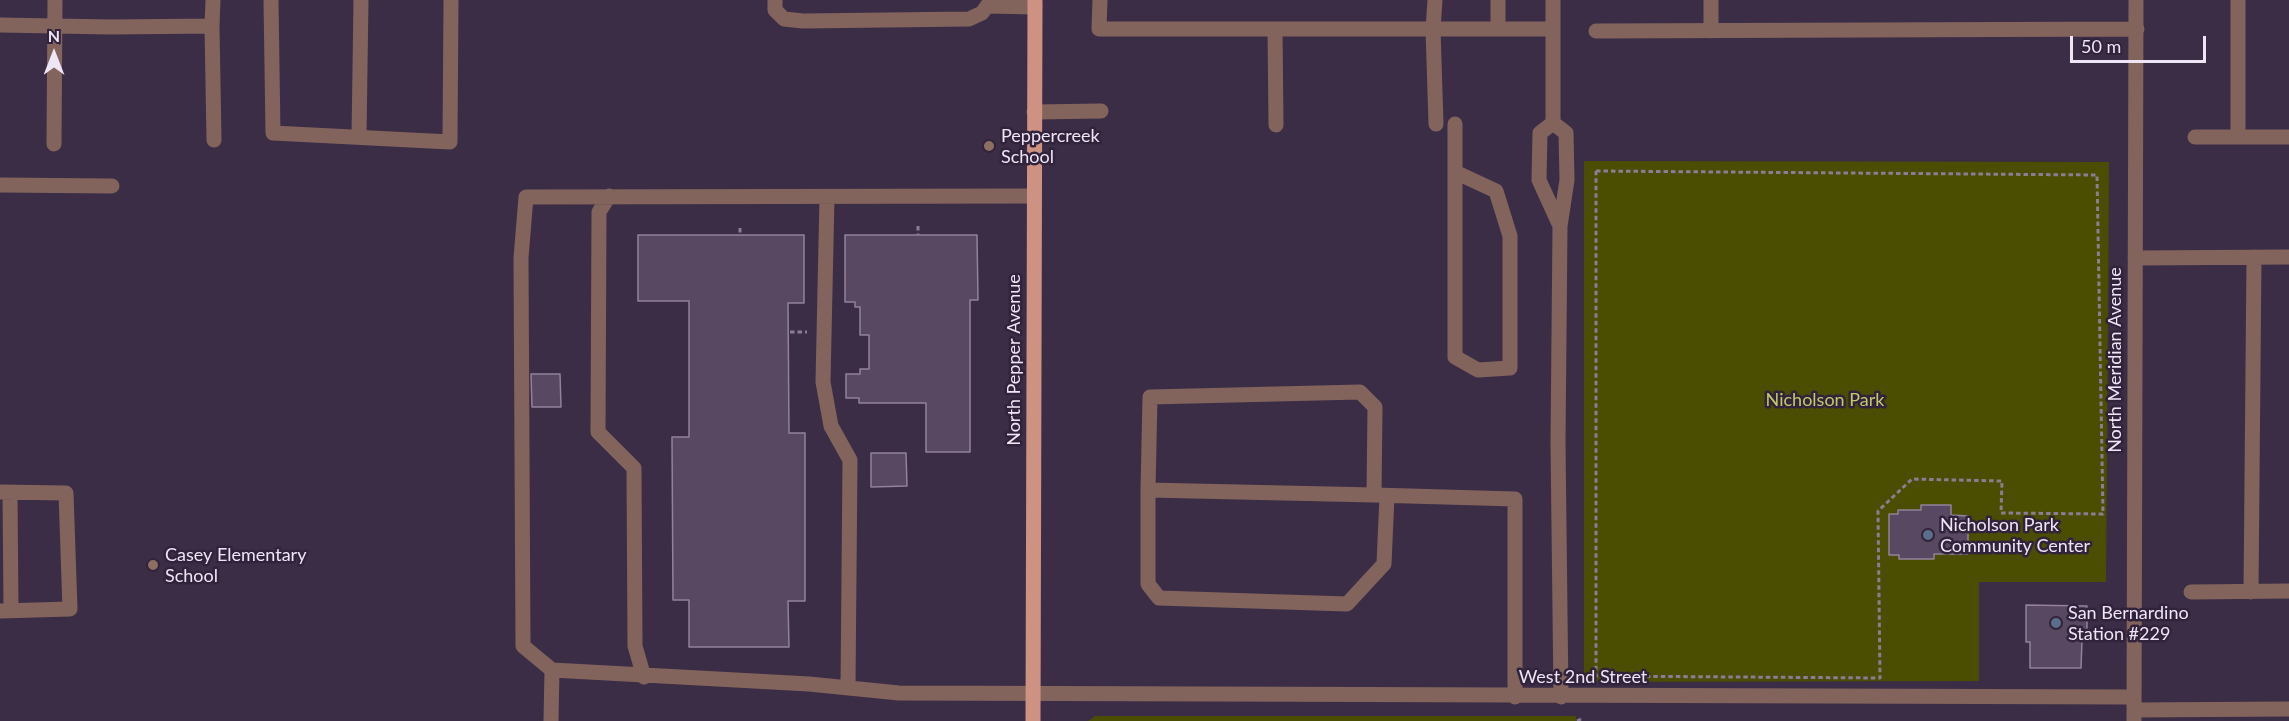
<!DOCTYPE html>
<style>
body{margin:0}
#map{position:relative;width:2289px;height:721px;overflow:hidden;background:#3c2d46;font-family:Lato,sans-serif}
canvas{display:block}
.north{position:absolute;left:24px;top:24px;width:60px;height:60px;-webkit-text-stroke:4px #31233b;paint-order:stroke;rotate:0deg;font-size:16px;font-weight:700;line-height:24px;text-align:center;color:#eee5f5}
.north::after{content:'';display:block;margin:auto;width:21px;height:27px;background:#eee5f5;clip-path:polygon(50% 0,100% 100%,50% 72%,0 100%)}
.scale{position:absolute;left:2070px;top:36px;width:136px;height:27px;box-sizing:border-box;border:3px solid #eee5f5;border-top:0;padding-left:8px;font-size:18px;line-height:21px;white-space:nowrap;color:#eee5f5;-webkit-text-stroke:4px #31233b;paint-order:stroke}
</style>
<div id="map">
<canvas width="2289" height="721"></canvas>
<div class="north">N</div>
<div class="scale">50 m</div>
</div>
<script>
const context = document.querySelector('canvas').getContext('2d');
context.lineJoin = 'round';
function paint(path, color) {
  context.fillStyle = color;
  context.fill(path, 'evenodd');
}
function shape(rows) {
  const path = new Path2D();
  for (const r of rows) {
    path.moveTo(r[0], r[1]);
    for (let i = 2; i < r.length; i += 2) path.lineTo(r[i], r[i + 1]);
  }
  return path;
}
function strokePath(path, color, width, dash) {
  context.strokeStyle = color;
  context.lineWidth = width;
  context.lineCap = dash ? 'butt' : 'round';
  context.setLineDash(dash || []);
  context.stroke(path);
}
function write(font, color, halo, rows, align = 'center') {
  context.font = font + ' Lato,sans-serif';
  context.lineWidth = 5;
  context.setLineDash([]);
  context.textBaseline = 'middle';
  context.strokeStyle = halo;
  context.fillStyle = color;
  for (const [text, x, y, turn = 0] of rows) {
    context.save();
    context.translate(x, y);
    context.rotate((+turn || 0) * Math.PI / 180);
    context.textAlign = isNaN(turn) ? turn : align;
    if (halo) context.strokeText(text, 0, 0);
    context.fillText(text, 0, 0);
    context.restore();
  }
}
const green = shape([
 [1584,161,2109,162,2106,582,1979,582,1979,681,1584,682],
 [1095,716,1576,716,1576,721,1088,721]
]);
const building = shape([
 [638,235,804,235,804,303,788,303,789,433,805,433,805,601,788,601,789,647,689,647,689,600,673,600,672,437,689,437,689,301,638,301,638,235],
 [845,235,977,235,978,300,970,300,970,452,926,452,926,403,859,403,859,398,846,398,846,374,860,374,860,369,869,369,869,335,860,335,860,307,855,307,855,302,845,302,845,235],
 [531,374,560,374,561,407,532,407,531,374],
 [871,453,906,453,907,486,871,487,871,453],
 [1921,505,1951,505,1951,515,1968,516,1968,554,1934,554,1934,559,1899,559,1899,555,1889,555,1889,514,1898,514,1898,510,1921,510,1921,505],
 [2026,605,2087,606,2087,640,2082,640,2081,668,2030,668,2030,642,2026,642,2026,605]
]);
const path = shape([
 [1596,171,2097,175,2103,514,2001,513,2002,481,1912,479,1878,511,1880,678,1596,676,1596,171],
 [918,226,918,235],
 [740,228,740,235],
 [790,332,807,332],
 [1577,721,1581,719]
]);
const minor = shape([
 [271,0,273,133,450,142,451,0],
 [775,0,775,10,784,19,803,21,969,19,982,13,987,6],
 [1100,0,1099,29,1498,29],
 [1435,0,1433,29,1436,124],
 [1498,0,1498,29,1553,29],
 [1553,0,1553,123],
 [1711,0,1711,31],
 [987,6,1035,7],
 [0,25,111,27,212,26,213,0],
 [212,26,214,140],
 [1275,29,1276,125],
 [1596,31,2137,29],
 [1034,112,1101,111],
 [1455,124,1455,357,1478,370,1510,368,1510,236,1496,191,1455,172],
 [359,137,361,0],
 [2195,137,2289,137],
 [2238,137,2238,0],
 [54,144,55,0],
 [0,185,112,186],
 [609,196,599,212,598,432,634,468,635,646,644,677],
 [1034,196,526,197,521,258,523,646,552,670,809,684,899,693,2134,697],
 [827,197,823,382,831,426,850,460,848,688],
 [1560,226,1539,180,1540,133,1553,123,1566,133,1567,180,1560,226,1558,442,1561,697],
 [2135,258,2289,257],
 [1148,490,1148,584,1159,598,1347,604,1384,564,1387,496],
 [0,492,66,493,70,609,0,611],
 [10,493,11,610],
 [1374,495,1375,407,1360,392,1150,397,1148,490,1374,495,1515,499,1515,697],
 [2191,592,2289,591],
 [2251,592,2254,257],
 [2134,710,2289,709],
 [551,721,552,670],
 [2134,721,2136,0]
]);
const major = shape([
 [1033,721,1035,0]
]);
const markers = [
 [989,146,6,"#8d6e63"],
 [1928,535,6,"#5c6f8a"],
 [153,565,6,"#8d6e63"],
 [2056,623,6,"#5c6f8a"]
];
const poiNames = [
 ["Peppercreek",1001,136],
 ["School",1001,157],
 ["Nicholson Park",1940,525],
 ["Community Center",1940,546],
 ["Casey Elementary",165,555],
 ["School",165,576],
 ["San Bernardino",2068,613],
 ["Station #229",2068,634]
];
const streetNames = [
 ["North Pepper Avenue",1014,360,-90],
 ["North Meridian Avenue",2115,360,-90],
 ["West 2nd Street",1583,677]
];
const parkNames = [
 ["Nicholson Park",1825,400]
];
paint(green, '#4b4d00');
paint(building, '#594862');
strokePath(building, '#93819e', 1.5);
strokePath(path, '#8a7e93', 3, [4.5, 3]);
strokePath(minor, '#82645d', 15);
strokePath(major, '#ce9283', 15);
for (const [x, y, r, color] of markers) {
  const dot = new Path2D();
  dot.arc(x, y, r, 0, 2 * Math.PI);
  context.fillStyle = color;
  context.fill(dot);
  strokePath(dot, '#31233b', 2);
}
write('18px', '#eee5f5', '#31233b', poiNames, 'left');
write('18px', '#eee5f5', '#31233b', streetNames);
write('18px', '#c3c869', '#31233b', parkNames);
</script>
